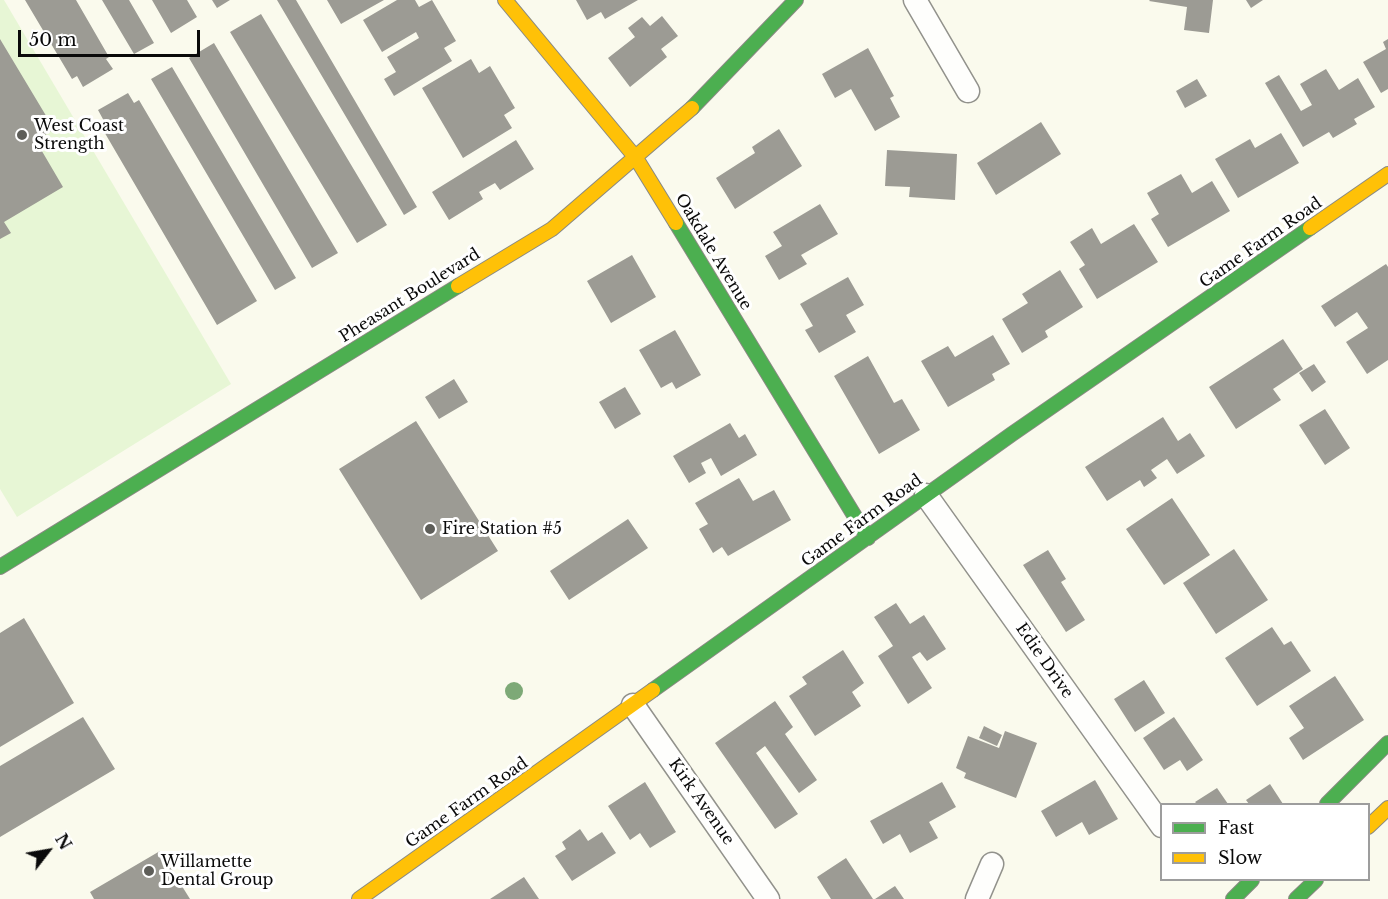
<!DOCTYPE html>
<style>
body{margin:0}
#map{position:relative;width:1388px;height:899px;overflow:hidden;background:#fafaed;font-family:"Libre Baskerville",serif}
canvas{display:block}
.legend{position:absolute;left:1160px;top:803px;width:210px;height:78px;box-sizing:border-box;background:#fff;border:2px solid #9d9d9d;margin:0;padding:8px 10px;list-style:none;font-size:18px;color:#0a0a0a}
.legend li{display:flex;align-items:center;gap:12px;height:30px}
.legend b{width:30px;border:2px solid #9d9d9d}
.north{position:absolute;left:18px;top:821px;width:60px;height:60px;-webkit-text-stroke:4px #fff;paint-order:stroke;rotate:59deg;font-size:16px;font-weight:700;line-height:24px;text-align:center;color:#0a0a0a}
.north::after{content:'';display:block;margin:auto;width:21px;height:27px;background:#0a0a0a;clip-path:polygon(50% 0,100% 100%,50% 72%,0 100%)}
.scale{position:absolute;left:18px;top:30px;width:182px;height:27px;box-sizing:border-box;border:3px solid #0a0a0a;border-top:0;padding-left:8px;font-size:18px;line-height:21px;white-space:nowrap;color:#0a0a0a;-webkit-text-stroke:4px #fff;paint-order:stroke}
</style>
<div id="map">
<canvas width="1388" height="899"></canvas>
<ul class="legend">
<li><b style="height:8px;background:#4caf50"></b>Fast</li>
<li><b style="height:8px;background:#ffc107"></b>Slow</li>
</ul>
<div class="north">N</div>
<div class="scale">50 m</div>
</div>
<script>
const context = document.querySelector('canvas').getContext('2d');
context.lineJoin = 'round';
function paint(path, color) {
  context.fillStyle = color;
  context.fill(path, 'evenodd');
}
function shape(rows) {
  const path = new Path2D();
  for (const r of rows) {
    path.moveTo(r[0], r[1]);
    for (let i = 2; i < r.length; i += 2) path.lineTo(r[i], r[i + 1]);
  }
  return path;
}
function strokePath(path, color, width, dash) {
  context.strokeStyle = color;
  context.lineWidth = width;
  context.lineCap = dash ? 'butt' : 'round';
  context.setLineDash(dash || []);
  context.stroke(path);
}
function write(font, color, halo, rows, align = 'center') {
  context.font = font + ' "Libre Baskerville",serif';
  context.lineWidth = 6;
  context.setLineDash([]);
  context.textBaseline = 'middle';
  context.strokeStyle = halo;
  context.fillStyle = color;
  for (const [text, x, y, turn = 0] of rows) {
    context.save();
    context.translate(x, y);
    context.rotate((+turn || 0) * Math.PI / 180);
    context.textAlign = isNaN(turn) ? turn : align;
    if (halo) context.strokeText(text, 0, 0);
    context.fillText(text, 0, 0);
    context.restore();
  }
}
const pitch = shape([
 [0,0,4,0,231,384,17,517,0,489]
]);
const building = shape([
 [25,0,76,0,109,57,106,59,113,69,83,87,77,76,72,79],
 [102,0,129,0,154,43,134,54],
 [152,0,187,0,197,17,171,33],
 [212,0,230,0,217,8],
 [277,0,296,0,417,207,404,215],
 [327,0,384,0,341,24],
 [397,0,415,0,419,7,432,0,456,41,444,48,452,61,394,96,384,79,396,72,387,57,419,38,416,32,382,52,363,20],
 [576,0,638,0,605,19,601,12,587,20],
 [1150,0,1213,0,1209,33,1184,30,1187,7,1149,1],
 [1246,0,1263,0,1251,8],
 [261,14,387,225,357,243,230,32],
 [662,16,678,36,661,49,667,57,630,87,608,58,635,37,628,28,642,17,650,26],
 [0,39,54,129,36,141,63,187,4,222,11,233,0,239],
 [1388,39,1388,89,1381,93,1363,62,1386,49,1383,42],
 [214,43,338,253,312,268,189,58],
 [868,48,894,96,890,98,900,117,875,131,851,89,835,98,822,74],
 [471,59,479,73,490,66,515,108,504,115,512,128,463,158,422,88],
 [172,67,296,278,275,290,151,79],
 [1326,69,1339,90,1358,78,1375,107,1354,119,1357,124,1333,138,1329,132,1303,147,1265,83,1279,75,1301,111,1312,105,1300,84],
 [1197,79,1207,96,1185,108,1176,91],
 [128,93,134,103,139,100,257,301,217,325,99,123,104,121,98,110],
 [1041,122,1061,154,996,195,977,163],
 [779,129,802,166,735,209,716,178,755,153,752,147],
 [1281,133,1299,163,1238,198,1215,159,1250,139,1255,148],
 [516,140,534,169,500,190,495,183,479,192,483,199,449,220,432,192],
 [887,150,957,154,955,200,909,197,910,187,885,186],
 [1181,174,1192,193,1212,181,1230,211,1168,247,1151,219,1159,214,1147,193],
 [820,204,838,234,801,255,807,264,779,280,765,256,782,246,773,232],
 [1134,224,1158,262,1097,299,1079,269,1085,265,1070,242,1092,228,1101,244],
 [632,255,656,297,611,323,587,281],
 [1386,264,1388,267,1388,360,1367,374,1346,342,1368,328,1357,312,1335,327,1321,306],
 [1060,270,1083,307,1045,331,1048,337,1022,353,1002,319,1028,303,1022,294],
 [848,277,864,305,846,315,856,332,819,353,805,330,813,326,800,304],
 [675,330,701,375,676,389,672,382,661,388,639,350],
 [993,335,1010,364,992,374,995,380,948,407,921,361,948,346,955,357],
 [1283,339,1303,369,1273,389,1281,400,1236,429,1209,387],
 [868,356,894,403,902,399,920,430,879,454,834,376],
 [1314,364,1326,382,1312,392,1299,373],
 [454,379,468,402,439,419,425,397],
 [625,387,641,414,615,429,599,402],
 [1325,409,1350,448,1325,465,1299,425],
 [1163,417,1178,441,1190,433,1205,456,1177,474,1167,459,1151,470,1157,478,1144,487,1140,480,1107,501,1085,467],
 [416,421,498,551,421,600,339,469],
 [730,423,739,438,745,434,757,455,721,476,711,458,701,463,706,473,689,483,673,456],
 [739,478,753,501,774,490,791,520,728,556,722,547,713,553,699,529,708,524,695,503],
 [1172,498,1210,555,1164,585,1126,529],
 [628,519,648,548,569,600,550,571],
 [1234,549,1268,600,1216,634,1183,583],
 [1048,550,1066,579,1061,582,1085,620,1066,632,1023,565],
 [896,603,910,624,924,615,946,649,927,661,920,652,912,657,932,688,908,704,878,656,893,646,874,617],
 [24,618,74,703,0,747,0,633],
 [1272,627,1284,645,1291,641,1311,671,1257,706,1225,658],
 [843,650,864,683,852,692,861,706,815,736,789,696,807,684,802,677],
 [1335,676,1364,720,1303,760,1289,738,1304,728,1289,706],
 [1144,680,1165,713,1135,732,1114,699],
 [775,701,793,727,785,734,817,780,799,793,765,746,756,753,798,814,775,829,715,743],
 [83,717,115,769,0,837,0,766],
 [1174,717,1203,760,1187,771,1180,760,1164,770,1143,738],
 [984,726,1002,735,997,746,979,738],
 [1005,731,1037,743,1016,798,964,778,966,773,956,768,968,736,999,748],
 [1095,780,1118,819,1089,835,1082,822,1056,837,1041,811],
 [645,782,676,832,650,848,640,833,630,840,608,806],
 [942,782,956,807,929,822,938,838,910,853,900,834,883,844,870,821],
 [1270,784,1283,804,1249,804,1246,800],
 [1217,788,1228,804,1197,804,1195,802],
 [580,829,588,841,602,832,616,853,572,881,555,856,566,849,562,842],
 [160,851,190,899,94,899,90,892],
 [846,858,873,899,831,899,817,877],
 [524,877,539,899,490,899],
 [895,886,904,899,875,899]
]);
const street = shape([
 [915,0,968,91],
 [926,495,1162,826],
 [633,705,768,899],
 [977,899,992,864]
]);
const fast = shape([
 [692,108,796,0],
 [676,223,868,538],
 [0,567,458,286],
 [653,690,1012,434,1310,228],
 [1327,804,1388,743],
 [1233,899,1252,880],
 [1296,899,1316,880]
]);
const slow = shape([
 [505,0,636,158,676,223],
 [1310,228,1388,174],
 [458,286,552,229,692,108],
 [1368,827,1388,808],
 [359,899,653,690]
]);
const trees = [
 [514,691]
];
const markers = [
 [22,135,6,"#5e5e59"],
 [430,529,6,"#5e5e59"],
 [149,871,6,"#5e5e59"]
];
const poiNames = [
 ["West Coast",34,126],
 ["Strength",34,144],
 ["Fire Station #5",442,529],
 ["Willamette",161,862],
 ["Dental Group",161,880]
];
const streetNames = [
 ["Game Farm Road",1261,243,-35],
 ["Oakdale Avenue",713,252,59],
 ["Pheasant Boulevard",410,296,-32],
 ["Game Farm Road",862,521,-36],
 ["Edie Drive",1044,661,55],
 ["Kirk Avenue",701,802,55],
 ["Game Farm Road",467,803,-35]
];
paint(pitch, '#e7f6d5');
paint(building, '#9c9b94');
strokePath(street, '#92928c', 25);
strokePath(fast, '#898983', 16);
strokePath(slow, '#898983', 16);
strokePath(street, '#fefefc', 22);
strokePath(fast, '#4caf50', 14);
strokePath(slow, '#ffc107', 14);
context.fillStyle = '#7da977';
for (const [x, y] of trees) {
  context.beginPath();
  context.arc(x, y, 9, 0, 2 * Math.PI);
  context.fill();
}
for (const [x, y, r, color] of markers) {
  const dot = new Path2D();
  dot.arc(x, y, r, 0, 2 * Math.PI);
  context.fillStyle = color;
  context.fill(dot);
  strokePath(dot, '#fff', 2);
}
write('16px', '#0a0a0a', '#fff', poiNames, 'left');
write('16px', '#0a0a0a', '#fff', streetNames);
</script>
